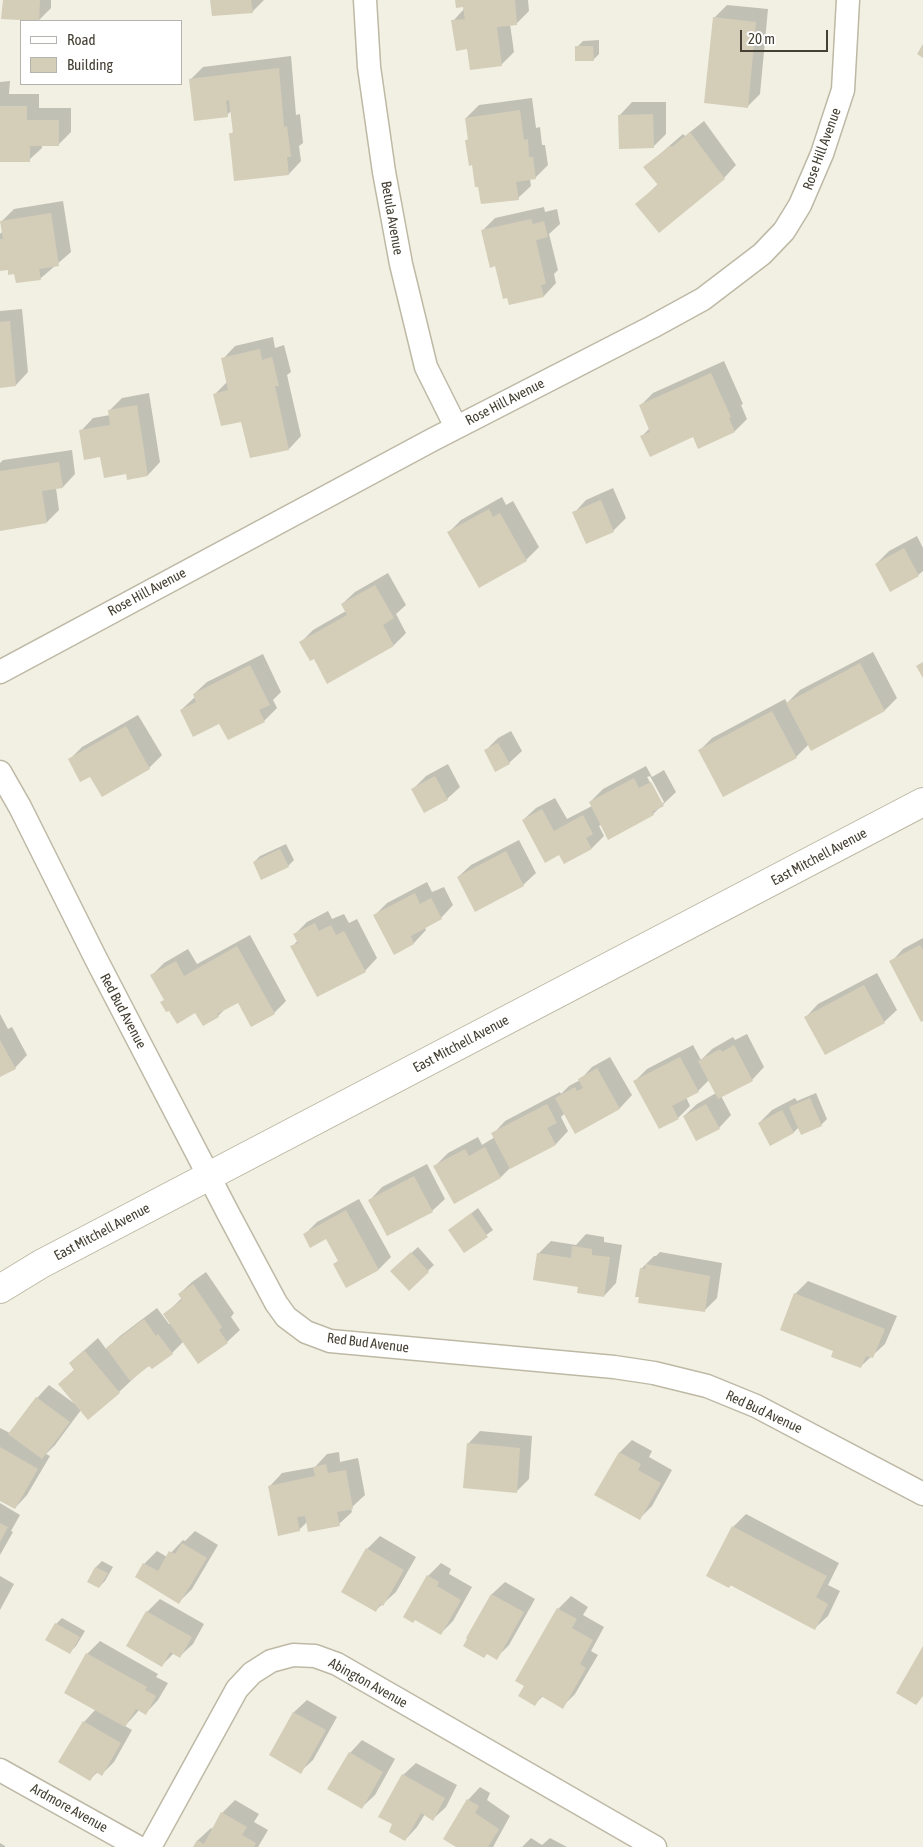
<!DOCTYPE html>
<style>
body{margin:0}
#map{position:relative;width:923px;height:1847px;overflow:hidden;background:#f2f0e3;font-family:"Asap Condensed",sans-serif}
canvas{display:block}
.legend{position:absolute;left:20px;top:20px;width:162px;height:65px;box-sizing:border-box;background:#fff;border:1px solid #b4b3ad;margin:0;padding:6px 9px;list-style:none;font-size:15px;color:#444033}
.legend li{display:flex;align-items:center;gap:10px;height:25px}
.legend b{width:25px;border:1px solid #b4b3ad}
.scale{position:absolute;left:740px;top:30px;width:88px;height:22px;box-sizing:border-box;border:2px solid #444033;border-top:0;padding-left:6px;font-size:15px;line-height:18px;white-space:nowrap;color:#444033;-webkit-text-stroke:4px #fff;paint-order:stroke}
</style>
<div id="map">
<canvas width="923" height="1847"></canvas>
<ul class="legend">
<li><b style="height:6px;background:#fff"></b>Road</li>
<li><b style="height:14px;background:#d4cdb8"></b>Building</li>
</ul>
<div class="scale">20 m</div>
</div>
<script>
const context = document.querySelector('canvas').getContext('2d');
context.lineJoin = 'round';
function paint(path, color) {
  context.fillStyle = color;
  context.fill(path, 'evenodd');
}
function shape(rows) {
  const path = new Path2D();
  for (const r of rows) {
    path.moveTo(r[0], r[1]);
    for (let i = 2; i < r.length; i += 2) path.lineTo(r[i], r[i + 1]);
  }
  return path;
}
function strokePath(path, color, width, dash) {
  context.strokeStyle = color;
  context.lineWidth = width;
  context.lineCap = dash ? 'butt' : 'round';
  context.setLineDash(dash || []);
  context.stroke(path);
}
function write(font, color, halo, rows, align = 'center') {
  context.font = font + ' "Asap Condensed",sans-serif';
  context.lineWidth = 4;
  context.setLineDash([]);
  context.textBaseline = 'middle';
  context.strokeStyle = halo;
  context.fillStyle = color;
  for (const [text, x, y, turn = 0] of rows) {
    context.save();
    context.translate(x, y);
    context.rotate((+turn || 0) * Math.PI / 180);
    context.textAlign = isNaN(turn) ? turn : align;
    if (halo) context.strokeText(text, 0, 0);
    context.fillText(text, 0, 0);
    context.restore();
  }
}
const shadow = shape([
 [4,0,51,0,51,8,38,21,3,18],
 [212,0,264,0,252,12],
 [456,0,528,0,529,11,516,24,510,24,514,52,501,65,468,48,453,21,464,9,464,6],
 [727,5,768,9,760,94,748,106,714,18],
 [599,40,599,54,593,60,577,47,583,41],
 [291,56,296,115,300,114,303,143,299,146,301,161,289,174,231,134,234,131,231,111,227,115,190,80,203,67],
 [10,81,9,94,39,94,39,108,71,108,71,132,58,145,42,145,42,148,29,160,0,160,0,82],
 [532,98,536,128,540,127,542,145,545,145,548,165,535,178,530,179,531,186,518,198,479,185,467,140,469,138,466,118,479,105],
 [632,102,666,102,666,134,653,147,620,115],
 [704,121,736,165,724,178,637,204,658,184,645,167,683,134,685,136],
 [63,201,71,252,41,278,17,282,15,273,9,268,0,270,0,234,3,231,2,221,14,209],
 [544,207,545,212,557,209,560,224,549,234,558,270,554,274,556,283,544,296,510,304,482,231,495,218],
 [22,309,28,372,16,385,0,387,0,311],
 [273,337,275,348,284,345,291,372,287,375,301,436,289,449,242,420,215,394,228,381,223,359,235,346],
 [724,361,743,404,741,405,747,419,735,431,698,447,694,436,642,436,650,428,640,406,653,393],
 [149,393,160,462,148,475,126,473,101,455,81,431,93,418,110,415,109,411,122,398],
 [72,450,75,474,63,487,56,488,59,510,47,522,0,530,0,463,3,460],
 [613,488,626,518,613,531,574,513,586,500],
 [502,497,506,505,513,501,539,547,526,560,448,533,461,520],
 [917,536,923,548,923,571,918,575,876,564,889,551],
 [388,573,406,605,396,614,406,633,394,645,327,682,314,657,301,642,313,630,346,611,342,604,355,592],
 [873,652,897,698,885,710,809,744,796,757,700,750,712,738,785,699,787,703,800,690],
 [263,654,281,692,273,700,277,708,264,721,220,722,181,710,195,697,194,694,207,682],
 [138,715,162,755,149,768,90,775,69,760,82,747],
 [511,731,522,751,509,763,485,751,498,738],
 [448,764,460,787,447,799,413,789,426,776],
 [646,766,652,777,664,770,676,792,653,814,602,824,599,826,604,836,592,848,560,854,523,820,536,808,555,798,567,819,592,806,590,802,603,789],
 [650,776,664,802,662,804,647,777],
 [519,840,536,873,523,885,458,877,471,865],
 [286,844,294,860,288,866,254,862,260,856],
 [427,882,432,892,444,887,453,905,441,918,425,927,426,930,414,943,395,953,375,915,387,903],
 [328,911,332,919,344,914,349,923,357,919,377,958,365,971,292,947,298,940,295,934,307,922],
 [250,935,286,1001,274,1013,238,1001,227,1007,218,1016,196,1012,165,1000,152,975,164,963,188,949,197,964],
 [923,938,923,1019,891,962,903,949],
 [877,973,897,1010,884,1022,806,1017,818,1004],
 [0,1014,8,1029,12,1027,27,1055,15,1068,0,1076],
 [747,1034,764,1067,752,1080,721,1096,731,1115,719,1128,684,1116,697,1104,716,1093,709,1080,698,1091,686,1097,690,1106,678,1118,635,1081,647,1069,693,1045,701,1060,712,1049,733,1037,735,1040],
 [610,1057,632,1095,620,1108,575,1132,565,1113,561,1117,568,1131,556,1144,510,1168,501,1177,435,1166,448,1153,478,1137,482,1145,495,1137,493,1134,505,1121,560,1092,561,1094,569,1086,580,1080,592,1067],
 [816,1093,827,1119,821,1125,799,1127,794,1132,770,1144,759,1123,772,1110,795,1098,797,1101],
 [427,1164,445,1199,432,1211,370,1200,382,1187],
 [359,1199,391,1257,379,1269,347,1286,334,1265,339,1260,326,1237,304,1235,317,1222],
 [478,1208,493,1230,465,1251,450,1230],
 [586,1234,604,1237,604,1242,622,1245,616,1283,604,1296,579,1286,538,1254,551,1241,576,1245],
 [418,1247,434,1265,409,1289,398,1265],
 [660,1252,722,1263,717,1298,704,1311,641,1269,654,1256,656,1256],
 [206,1272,234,1313,231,1317,240,1330,227,1342,184,1341,172,1353,152,1368,149,1364,119,1392,81,1410,55,1445,46,1454,50,1456,27,1495,15,1508,0,1500,0,1428,10,1433,37,1398,49,1385,75,1404,59,1384,75,1369,70,1363,98,1338,106,1349,120,1336,157,1308,169,1324,171,1323,165,1314,182,1298,179,1294,192,1282],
 [808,1281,897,1316,885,1344,860,1367,834,1351,795,1294],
 [480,1431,532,1436,529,1479,516,1492,468,1444],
 [632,1440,652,1451,649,1457,672,1470,652,1506,639,1519,620,1452],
 [339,1452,340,1462,358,1458,365,1495,351,1508,352,1512,339,1524,307,1522,299,1530,270,1486,282,1473,315,1467,327,1454],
 [0,1503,20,1515,11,1531,13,1532,0,1555],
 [746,1514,839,1563,828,1585,840,1591,828,1616,815,1628,732,1584,729,1587,733,1527],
 [195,1531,218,1545,192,1589,179,1602,144,1564,157,1551,167,1557,183,1540,185,1541],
 [380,1536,416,1557,396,1592,376,1610,343,1592,367,1549],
 [102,1561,113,1567,105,1581,99,1587,96,1567],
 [441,1563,451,1569,449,1574,472,1587,453,1621,441,1633,428,1576],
 [0,1576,14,1584,0,1610],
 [505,1582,535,1599,509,1645,496,1658,467,1637,492,1594],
 [571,1596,588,1607,583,1615,604,1627,591,1651,598,1655,575,1694,562,1707,543,1696,535,1704,558,1609],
 [160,1599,204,1624,193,1644,180,1656,174,1653,162,1665,147,1612],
 [62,1618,85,1631,76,1646,70,1652,56,1624],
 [100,1641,158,1674,156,1677,168,1683,158,1700,146,1713,140,1709,125,1726,132,1730,114,1762,102,1774,98,1772,90,1779,84,1722,96,1709,87,1654],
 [307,1700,337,1717,313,1760,300,1772,270,1755,294,1712],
 [362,1740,395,1759,375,1795,362,1807,350,1753],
 [416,1763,457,1785,446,1807,433,1819,425,1814,417,1827,405,1840,394,1824,403,1775],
 [480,1787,490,1793,487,1800,510,1816,493,1847,459,1847,468,1800],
 [235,1800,259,1814,254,1822,268,1830,258,1847,194,1847,198,1840,211,1828,213,1829,222,1813],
 [531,1838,542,1845,550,1838,567,1847,522,1847],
 [0,1843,5,1846,5,1847,0,1847]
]);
const building = shape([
 [3,0,40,0,39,21,1,19],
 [210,0,251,0,253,13,212,16],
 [455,0,515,0,517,25,497,27,502,66,470,70,467,49,456,51,451,20,465,19,463,7,456,8],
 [713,17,756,22,748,108,704,103],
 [923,44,923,58,917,54],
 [575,46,593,46,594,61,575,61],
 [279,68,284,127,287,126,291,157,287,157,289,175,234,181,229,133,233,133,229,100,226,101,228,117,194,121,189,79],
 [0,106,27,106,27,120,59,120,59,146,30,146,30,162,0,162],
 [520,110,524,140,528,139,529,157,533,157,536,179,516,182,519,200,481,204,478,187,475,187,472,165,469,166,465,140,468,140,465,118],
 [653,114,654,148,619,149,618,115],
 [690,132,725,179,659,233,635,204,658,185,643,167,670,146,672,147],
 [51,213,59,266,39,269,41,280,16,283,14,274,8,275,8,270,0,271,0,239,3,239,0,221],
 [531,219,533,224,544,221,548,237,536,240,546,284,541,285,544,297,509,305,507,298,503,299,495,266,490,268,481,230],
 [10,321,16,386,0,388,0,322],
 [260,349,262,360,272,357,279,386,275,386,289,450,250,458,241,422,221,426,213,394,228,390,221,358],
 [711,373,731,417,729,418,735,432,698,449,693,437,650,457,640,436,650,432,639,405],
 [137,405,148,476,127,480,126,474,104,478,100,457,84,460,79,430,110,425,108,410],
 [59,462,63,488,42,491,47,523,0,531,0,471],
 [601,500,614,532,586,544,572,512],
 [489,509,493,517,500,513,527,561,479,588,447,532],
 [904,548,919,576,890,592,875,564],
 [375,585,394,618,383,625,394,646,327,684,314,659,310,661,299,642,347,615,341,604],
 [923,662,923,678,916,666],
 [860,663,885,711,811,751,786,703],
 [250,665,270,705,259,710,265,722,228,740,219,724,193,737,180,710,196,702,193,694],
 [772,711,797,758,723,797,698,750],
 [126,726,150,769,102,797,90,777,80,782,68,759],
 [498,743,510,764,495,772,484,750],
 [435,776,448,800,424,813,411,789],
 [634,778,639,788,651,782,664,806,652,812,654,815,608,840,589,802],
 [542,809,554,831,583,815,593,834,586,838,592,849,564,864,559,855,545,863,522,820],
 [280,849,289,867,261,880,253,862],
 [506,851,524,886,475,912,457,877],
 [415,893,420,904,431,898,442,919,411,936,414,944,394,955,373,915],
 [315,923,319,931,331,925,336,935,344,931,366,972,317,997,290,946,298,943,293,934],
 [920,945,923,950,923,1021,921,1022,889,961],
 [237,946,275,1014,251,1027,238,1003,217,1014,219,1017,203,1026,195,1013,177,1024,169,1011,166,1012,160,1002,164,1000,150,975,176,961,184,976],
 [864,985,885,1023,825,1055,804,1017],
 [0,1040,16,1069,0,1077],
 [734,1045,753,1081,718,1099,698,1061,720,1049,722,1052],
 [680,1057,699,1092,672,1106,679,1119,659,1129,633,1081],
 [597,1068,620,1109,575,1134,555,1098,575,1087,577,1091,583,1088,578,1079],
 [810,1098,822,1126,801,1135,789,1107],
 [547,1104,557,1123,547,1128,556,1145,510,1169,491,1133],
 [706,1104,720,1129,696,1141,683,1116],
 [782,1110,794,1133,770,1146,758,1123],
 [485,1147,501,1178,454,1204,433,1166,465,1149,469,1156],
 [414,1176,433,1212,387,1236,368,1200],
 [346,1210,379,1270,346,1288,333,1264,338,1261,326,1239,310,1248,303,1234],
 [471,1213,488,1237,464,1253,448,1230],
 [572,1246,592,1249,592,1255,610,1257,604,1297,577,1293,578,1287,533,1280,537,1253,571,1258],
 [411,1252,429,1272,409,1291,390,1271],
 [646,1264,710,1276,705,1312,638,1303,639,1297,635,1297,640,1268,645,1269],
 [193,1284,222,1327,219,1330,228,1343,198,1364,163,1314,182,1300,178,1294],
 [794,1293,885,1329,873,1358,866,1356,861,1368,831,1357,833,1351,780,1330],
 [144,1319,156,1336,158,1334,173,1354,152,1369,149,1366,130,1381,106,1348],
 [84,1350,120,1393,88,1420,58,1384,74,1370,69,1363],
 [36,1397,70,1422,42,1459,8,1434],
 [467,1443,520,1448,517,1493,463,1488],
 [0,1447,38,1469,15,1509,0,1501],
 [619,1452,641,1464,638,1470,661,1483,640,1520,594,1495],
 [326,1464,328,1473,346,1470,353,1509,337,1512,340,1526,308,1532,305,1516,297,1517,300,1531,278,1536,268,1486,315,1476,313,1467],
 [0,1523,8,1527,0,1542],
 [732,1526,827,1576,816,1597,828,1604,815,1630,730,1585,729,1588,706,1576],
 [182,1543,207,1558,179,1604,135,1577,143,1563,158,1571,169,1551,175,1554],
 [366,1548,404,1570,383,1606,380,1604,376,1612,341,1592],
 [95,1567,108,1573,99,1588,87,1582],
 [427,1575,439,1582,437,1586,461,1600,441,1635,415,1620,413,1623,403,1617],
 [491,1594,524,1612,497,1660,487,1654,484,1658,463,1646,467,1639,466,1638],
 [557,1608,577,1619,572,1628,593,1640,580,1664,586,1668,563,1709,541,1696,535,1706,518,1696,524,1686,515,1681],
 [146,1611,192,1637,180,1658,170,1652,162,1667,126,1646],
 [55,1623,80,1637,70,1654,45,1640],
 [923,1646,923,1696,916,1705,896,1693],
 [86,1653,147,1687,145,1690,156,1696,146,1715,136,1709,125,1727,64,1693],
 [293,1712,326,1730,301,1774,269,1755],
 [83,1721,121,1743,102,1776,96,1772,90,1781,58,1762],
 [349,1752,383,1772,362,1809,327,1789],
 [402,1774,445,1798,433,1821,421,1813,405,1841,389,1832,392,1824,378,1817],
 [467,1799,479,1806,475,1813,499,1829,488,1847,456,1847,443,1839],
 [221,1812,247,1827,242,1835,256,1843,254,1847,193,1847,197,1840,204,1844]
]);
const minor = shape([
 [365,0,369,67,384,172,401,264,426,367,456,427],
 [0,672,432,440,652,327,703,299,762,254,784,231,800,205,822,154,843,90,848,0],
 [0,772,20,807,96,959,228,1213,276,1303,286,1317,306,1332,330,1341,614,1367,654,1373,707,1386,756,1406,923,1494],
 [0,1770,138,1847],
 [150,1847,237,1689,252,1673,271,1661,293,1655,315,1656,337,1664,655,1847]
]);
const tertiary = shape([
 [0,1289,41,1264,923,802]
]);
const streetNames = [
 ["Rose Hill Avenue",822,149,-70],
 ["Betula Avenue",392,218,80],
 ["Rose Hill Avenue",505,402,-27],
 ["Rose Hill Avenue",147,592,-28],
 ["East Mitchell Avenue",819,857,-28],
 ["Red Bud Avenue",123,1011,62],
 ["East Mitchell Avenue",461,1044,-28],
 ["East Mitchell Avenue",102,1232,-28],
 ["Red Bud Avenue",368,1343,7],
 ["Red Bud Avenue",764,1412,25],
 ["Abington Avenue",368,1683,29],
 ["Ardmore Avenue",69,1808,29]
];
paint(shadow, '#0003');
paint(building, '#d4cdb8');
strokePath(minor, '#beb9a5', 25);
strokePath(tertiary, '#beb9a5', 30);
strokePath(minor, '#fff', 22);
strokePath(tertiary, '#fff', 28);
write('14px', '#444033', '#fff', streetNames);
</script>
